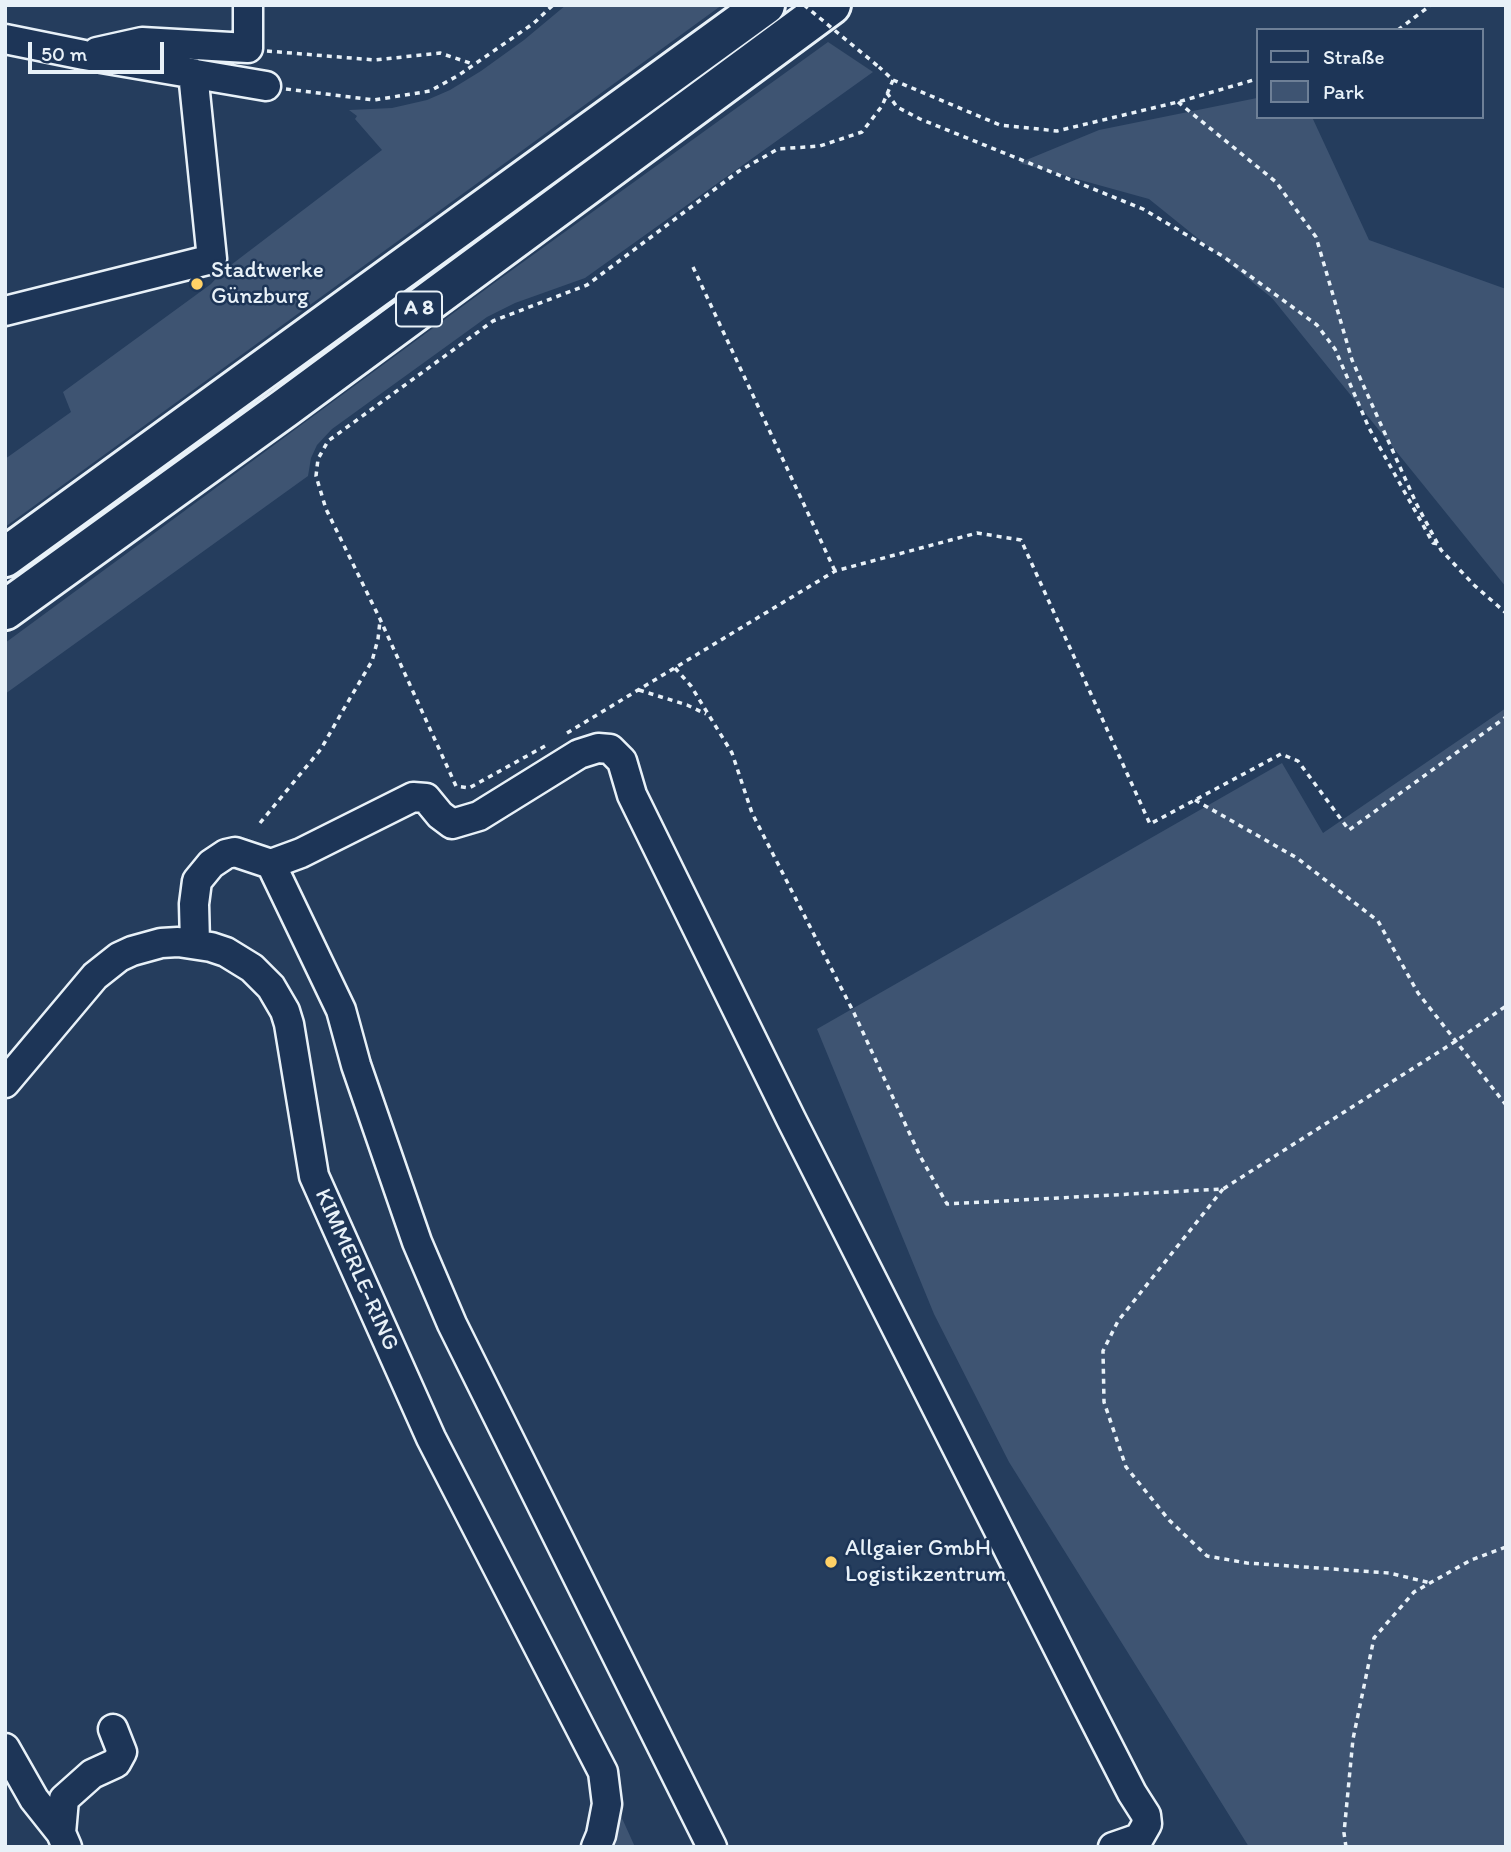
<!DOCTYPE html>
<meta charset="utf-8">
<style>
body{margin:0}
#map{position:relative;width:1511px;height:1852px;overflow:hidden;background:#253d5d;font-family:Itim,sans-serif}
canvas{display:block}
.frame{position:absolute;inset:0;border:7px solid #e8f1f8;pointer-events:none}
.legend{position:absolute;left:1256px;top:28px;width:228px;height:91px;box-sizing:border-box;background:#1d3557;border:2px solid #6e8097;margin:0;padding:9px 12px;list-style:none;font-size:21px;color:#e8f1f8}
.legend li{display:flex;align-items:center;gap:14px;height:35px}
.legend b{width:35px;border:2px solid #6e8097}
.scale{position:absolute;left:28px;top:42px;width:136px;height:32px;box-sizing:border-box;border:4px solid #e8f1f8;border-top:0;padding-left:9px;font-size:21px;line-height:24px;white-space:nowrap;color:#e8f1f8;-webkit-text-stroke:5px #1d3557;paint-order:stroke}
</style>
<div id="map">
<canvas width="1511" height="1852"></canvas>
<div class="frame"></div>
<ul class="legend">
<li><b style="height:9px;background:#1d3557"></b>Straße</li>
<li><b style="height:19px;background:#3e5472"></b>Park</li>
</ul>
<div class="scale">50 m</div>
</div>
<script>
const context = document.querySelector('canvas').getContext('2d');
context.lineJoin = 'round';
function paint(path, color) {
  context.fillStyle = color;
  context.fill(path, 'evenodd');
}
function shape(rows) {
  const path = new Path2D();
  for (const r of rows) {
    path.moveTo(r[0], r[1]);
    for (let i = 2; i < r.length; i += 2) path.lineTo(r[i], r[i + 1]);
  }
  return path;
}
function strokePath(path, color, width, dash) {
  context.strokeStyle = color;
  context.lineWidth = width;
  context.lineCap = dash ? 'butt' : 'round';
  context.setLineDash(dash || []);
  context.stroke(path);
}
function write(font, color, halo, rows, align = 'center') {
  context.font = font + ' Itim,sans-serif';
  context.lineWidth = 5;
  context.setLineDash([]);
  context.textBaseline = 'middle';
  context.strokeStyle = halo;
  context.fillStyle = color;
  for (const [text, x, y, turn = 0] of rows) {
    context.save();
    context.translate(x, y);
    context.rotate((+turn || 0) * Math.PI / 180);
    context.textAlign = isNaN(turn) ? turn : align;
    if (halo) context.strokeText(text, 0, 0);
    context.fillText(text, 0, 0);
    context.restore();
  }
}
const green = shape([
 [566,5,722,5,5,527,5,459,71,412,63,392,211,284,223,271,382,150,355,119,357,116,349,110,392,108,427,100,450,90,481,71,524,40],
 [828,42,873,72,585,278,515,303,487,317,332,429,317,445,311,458,308,476,5,694,5,643,501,278],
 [1257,98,1257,117,1312,117,1369,240,1506,289,1506,587,1272,298,1149,199,1019,163,1099,130],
 [1506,708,1506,1847,1249,1847,1009,1462,934,1314,817,1029,1282,763,1323,833],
 [616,1805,635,1847,605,1847]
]);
const path = shape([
 [1398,30,1431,5],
 [267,51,375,60,440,53,473,64],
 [893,80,1000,125,1057,131,1178,102,1257,79],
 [286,89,374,100,430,91,459,75,534,23,553,5],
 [887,93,897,107,920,119,1143,209,1224,257,1317,325,1335,349,1369,428,1433,543,1438,544],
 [1178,102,1276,182,1316,237,1352,360,1417,505,1441,550,1474,585,1506,613],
 [693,267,835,571],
 [675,668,691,686,732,753,752,813,854,1013,920,1156,947,1204,1223,1189,1456,1041,1506,1006],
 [639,690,687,705,706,714],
 [567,733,835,571,977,533,1021,540,1150,824,1281,754,1298,761,1349,830,1506,717],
 [545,746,469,788,456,786,380,619,326,509,316,476,318,459,328,441,493,321,587,285,739,171,778,149,820,146,862,132,882,106,893,80,879,67],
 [1195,800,1297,858,1378,921,1418,993,1506,1105],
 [260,823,321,749,342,712,372,661,378,639,380,621],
 [1223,1189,1118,1321,1103,1351,1104,1402,1126,1467,1169,1520,1207,1556,1247,1563,1389,1573,1431,1583],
 [1346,1847,1344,1833,1353,1739,1374,1638,1414,1592,1471,1560,1506,1547]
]);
const minor = shape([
 [5,39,84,55,266,86],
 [97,52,142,42,248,48,248,5],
 [5,311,212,259,193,73],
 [271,864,341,1010,356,1065,417,1242,452,1324,712,1847],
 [195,943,194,904,197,881,211,864,226,854,235,852,271,864,301,853,413,797,426,798,440,815,452,824,479,816,579,754,598,748,610,749,622,761,632,795,791,1119,1087,1705,1132,1793,1146,1815,1147,1824,1139,1838,1113,1847],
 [5,1083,95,976,119,957,132,951,161,943,178,942,211,947,226,952,252,968,271,987,285,1011,289,1024,314,1176,431,1438,603,1772,607,1804,601,1835,596,1847],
 [5,1748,34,1799,61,1833],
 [67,1847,61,1833,64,1799,92,1774,116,1763,122,1752,113,1729]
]);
const highway = shape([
 [5,557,765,5],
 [5,610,285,408,831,5]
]);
const pathBridge = shape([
 [804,5,879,67]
]);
const markers = [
 [197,284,7,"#ffd166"],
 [831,1562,7,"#ffd166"]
];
const shields = [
 [419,309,46]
];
const shieldNames = [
 ["A 8",419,309]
];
const poiNames = [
 ["Stadtwerke",211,271],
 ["Günzburg",211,297],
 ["Allgaier GmbH",845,1549],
 ["Logistikzentrum",845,1575]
];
const streetNames = [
 ["KIMMERLE-RING",356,1270,66]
];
paint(green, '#3e5472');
strokePath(minor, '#e8f1f8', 33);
strokePath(highway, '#e8f1f8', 44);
strokePath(path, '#e8f1f8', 3.5, [5, 5]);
strokePath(minor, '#1d3557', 28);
strokePath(highway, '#1d3557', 38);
strokePath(pathBridge, '#e8f1f8', 3.5, [5, 5]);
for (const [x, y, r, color] of markers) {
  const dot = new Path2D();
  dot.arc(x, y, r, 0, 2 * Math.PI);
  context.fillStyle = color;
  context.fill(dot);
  strokePath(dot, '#1d3557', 2.5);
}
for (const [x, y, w] of shields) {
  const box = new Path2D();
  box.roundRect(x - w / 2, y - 17.5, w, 35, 5);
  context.fillStyle = '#1d3557';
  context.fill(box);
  strokePath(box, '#e8f1f8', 2);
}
write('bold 21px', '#e8f1f8', null, shieldNames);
write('23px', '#e8f1f8', '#1d3557', poiNames, 'left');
write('23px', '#e8f1f8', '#1d3557', streetNames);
</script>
